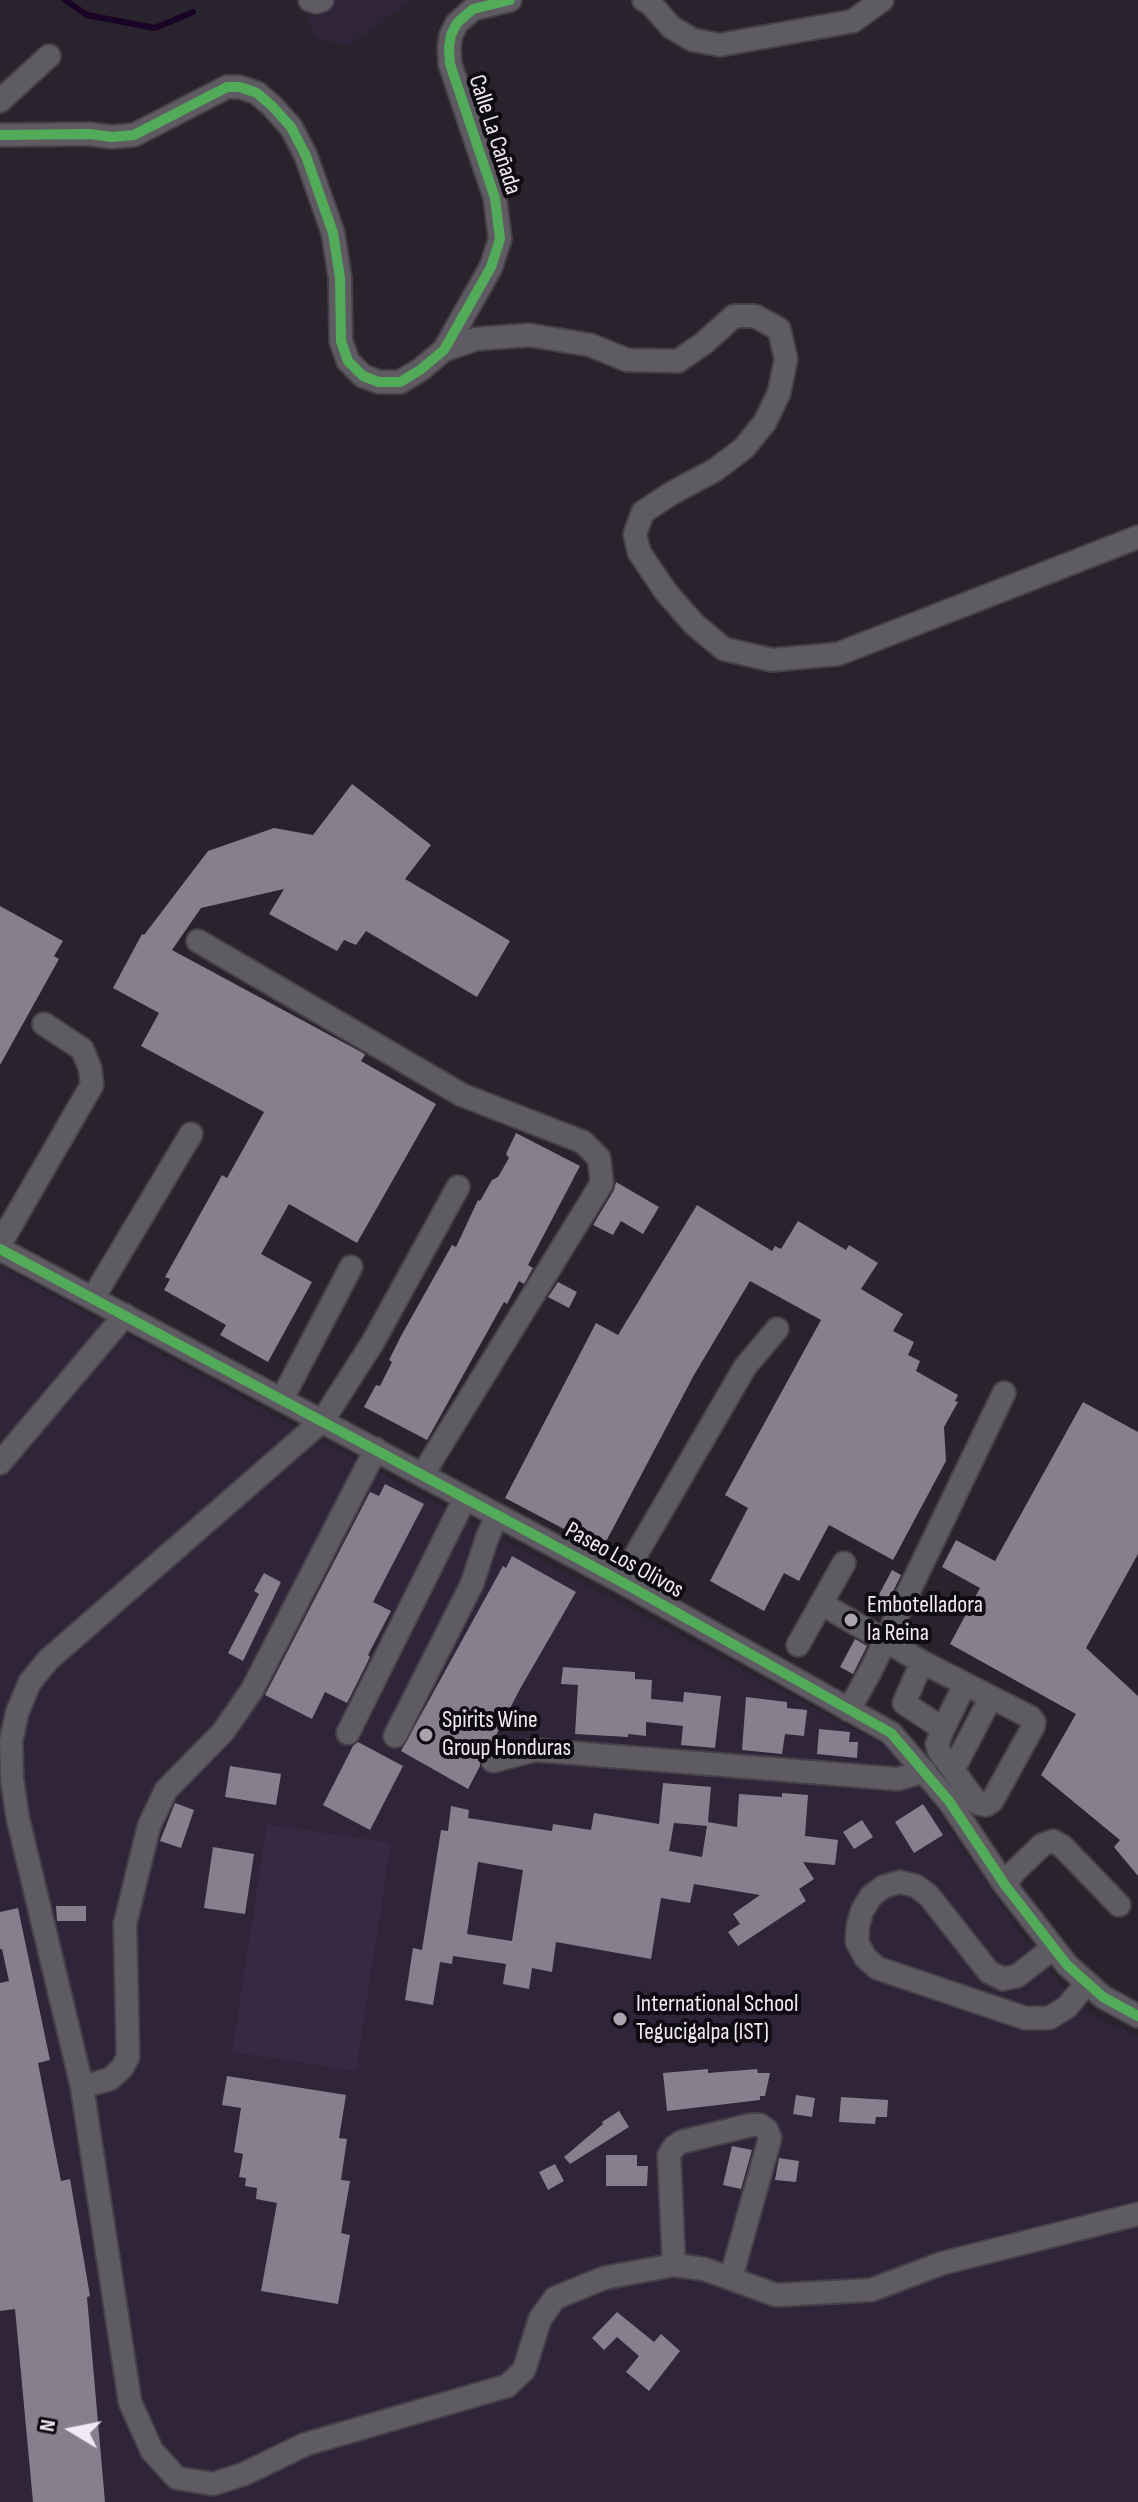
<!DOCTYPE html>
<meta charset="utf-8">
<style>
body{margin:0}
#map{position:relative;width:1138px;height:2502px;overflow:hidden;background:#28232c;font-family:"Sofia Sans Condensed",sans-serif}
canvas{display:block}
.north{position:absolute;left:32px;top:2390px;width:80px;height:80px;-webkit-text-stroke:6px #0f0b13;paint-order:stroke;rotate:280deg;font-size:22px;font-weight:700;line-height:32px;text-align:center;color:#f0eaf5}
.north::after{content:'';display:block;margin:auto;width:28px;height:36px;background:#f0eaf5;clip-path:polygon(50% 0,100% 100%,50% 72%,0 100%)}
</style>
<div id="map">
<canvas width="1138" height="2502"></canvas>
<div class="north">N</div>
</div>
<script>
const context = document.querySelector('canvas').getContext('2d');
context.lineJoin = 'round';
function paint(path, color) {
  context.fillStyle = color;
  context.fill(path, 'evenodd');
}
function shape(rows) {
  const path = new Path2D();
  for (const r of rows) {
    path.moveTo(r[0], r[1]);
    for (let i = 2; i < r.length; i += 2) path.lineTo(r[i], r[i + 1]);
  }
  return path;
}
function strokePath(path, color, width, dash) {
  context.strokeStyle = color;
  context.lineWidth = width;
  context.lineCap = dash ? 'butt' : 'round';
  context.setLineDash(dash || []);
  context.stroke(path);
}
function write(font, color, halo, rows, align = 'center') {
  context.font = font + ' "Sofia Sans Condensed",sans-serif';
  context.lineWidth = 8;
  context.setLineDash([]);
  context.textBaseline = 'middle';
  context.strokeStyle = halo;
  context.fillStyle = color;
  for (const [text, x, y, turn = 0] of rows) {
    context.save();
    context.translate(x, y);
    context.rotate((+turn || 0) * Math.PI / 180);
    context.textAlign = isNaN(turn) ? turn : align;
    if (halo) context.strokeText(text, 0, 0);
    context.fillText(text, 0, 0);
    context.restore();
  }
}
const built = shape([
 [303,0,413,0,349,46,314,38],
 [0,1266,897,1753,1028,1943,1062,1985,1092,2014,1138,2036,1138,2502,0,2502]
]);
const green = shape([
 [267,1824,391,1843,356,2071,232,2052]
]);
const stream = shape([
 [65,0,87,15,155,28,193,12]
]);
const building = shape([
 [352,784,431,845,405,879,510,941,477,997,366,931,356,945,344,940,337,951,269,914,284,889,201,908,172,950,363,1053,365,1055,361,1061,436,1104,357,1243,289,1204,261,1254,312,1282,268,1362,220,1335,226,1325,164,1290,170,1279,165,1277,222,1175,227,1178,264,1112,141,1046,159,1013,113,988,142,934,144,935,208,851,274,828,313,835],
 [0,906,63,941,54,956,59,959,0,1065],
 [516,1133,580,1166,528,1265,533,1268,524,1284,519,1281,507,1304,504,1302,427,1440,364,1407,376,1385,380,1386,392,1362,389,1360,401,1336,452,1245,456,1247,478,1200,480,1201,492,1180,498,1177,509,1158,506,1154],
 [616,1182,659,1207,643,1234,621,1221,613,1235,593,1225,614,1190],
 [697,1205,772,1251,775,1246,781,1249,798,1221,846,1250,849,1245,878,1263,861,1289,903,1314,893,1331,914,1342,908,1355,920,1361,916,1371,958,1395,955,1401,958,1402,944,1427,946,1461,893,1560,829,1525,799,1581,784,1573,764,1611,710,1581,748,1508,725,1495,821,1320,750,1281,694,1375,602,1549,505,1498,596,1323,618,1335],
 [558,1282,577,1292,569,1308,548,1297],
 [1083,1402,1138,1432,1138,1554,1086,1648,1138,1696,1138,1876,1114,1847,1120,1840,1041,1775,1076,1714,950,1644,980,1588,942,1567,956,1540,995,1561],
 [385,1484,424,1504,373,1602,391,1611,368,1655,370,1657,347,1703,325,1692,312,1719,265,1695,370,1492,379,1496],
 [512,1556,576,1592,520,1689,490,1747,484,1751,480,1757,480,1766,468,1789,401,1751,503,1566,506,1568],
 [892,1570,901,1575,884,1610,874,1604],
 [264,1573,281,1582,243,1661,228,1653,259,1594,254,1591],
 [855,1639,867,1646,853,1674,840,1667],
 [563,1667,635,1672,635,1679,652,1680,651,1699,683,1702,684,1692,721,1696,715,1748,681,1745,683,1726,646,1722,646,1736,628,1734,628,1737,575,1734,578,1685,561,1684],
 [746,1697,787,1702,787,1708,807,1710,804,1736,785,1734,782,1754,742,1750],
 [819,1729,850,1732,849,1742,858,1742,857,1758,817,1754],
 [358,1742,403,1766,370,1830,323,1805,353,1746],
 [230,1766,281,1774,276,1805,225,1797],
 [663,1783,711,1787,708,1822,737,1827,739,1794,782,1797,782,1793,808,1795,805,1836,838,1840,835,1865,803,1862,814,1879,799,1889,806,1901,738,1946,728,1932,740,1924,733,1914,760,1895,694,1884,690,1903,661,1898,651,1959,556,1942,552,1972,532,1968,529,1989,503,1984,506,1964,453,1956,452,1964,440,1962,433,2005,405,2000,413,1948,422,1950,441,1830,448,1831,451,1806,469,1810,468,1818,552,1831,553,1824,591,1830,594,1813,659,1824],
 [674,1823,707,1826,702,1857,669,1851],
 [478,1862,523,1870,512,1941,467,1934],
 [175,1803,194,1810,181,1848,160,1841],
 [923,1804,943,1835,914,1853,895,1822],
 [862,1820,873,1837,854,1849,843,1832],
 [213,1847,254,1854,245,1914,204,1908],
 [56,1906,86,1906,86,1921,57,1921],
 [18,1908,50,2060,38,2063,61,2181,70,2179,90,2296,87,2297,105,2502,33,2502,15,2309,0,2311,0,1983,9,1981,2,1949,0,1949,0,1912],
 [708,2069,708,2073,757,2069,758,2073,770,2073,765,2096,760,2096,760,2100,667,2111,663,2073],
 [227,2076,346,2095,339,2138,347,2139,341,2180,350,2181,341,2233,350,2235,338,2304,261,2291,277,2203,256,2199,257,2188,245,2186,246,2178,239,2177,243,2154,234,2152,241,2108,222,2105],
 [796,2095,815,2098,812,2117,793,2114],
 [841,2097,888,2100,887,2117,876,2117,875,2124,839,2122],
 [619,2111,629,2127,570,2164,564,2157,603,2124,602,2122],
 [732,2146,752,2150,741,2189,723,2185],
 [606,2155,637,2155,637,2166,648,2166,647,2186,606,2186],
 [779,2158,799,2161,796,2182,775,2180],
 [555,2164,564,2181,548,2190,539,2172],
 [617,2312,654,2342,661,2334,680,2351,649,2391,626,2372,639,2356,617,2337,604,2350,592,2338]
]);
const minor = shape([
 [310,0,316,2,322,0],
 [644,0,651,4,671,27,693,40,720,45,853,21,882,0],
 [0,101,49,56],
 [0,135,90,134,112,137,134,135,227,87,240,87,257,93,272,106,291,127,306,156,333,233,340,278,341,341,348,361,363,376,379,382,400,382,420,370,444,350,491,267,500,239,495,198,450,64,449,47,451,35,457,23,473,9,510,0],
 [444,350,476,339,529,335,590,345,627,360,678,361,704,343,734,316,755,316,779,329,786,359,779,393,765,422,744,448,715,470,672,493,643,512,635,534,639,552,666,592,694,624,724,649,772,660,838,654,1138,537],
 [198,941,462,1095,583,1142,599,1158,602,1183,423,1474],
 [458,1187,373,1342,323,1420,48,1660,30,1682,17,1713,11,1741,12,1779,18,1819,82,2087,130,2402,152,2451,177,2478,213,2484,244,2474,306,2444,507,2386,524,2370,540,2319,555,2298,604,2278,674,2265,704,2269,776,2295,871,2290,943,2263,1138,2214],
 [0,1244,92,1085,90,1068,82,1049,44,1024],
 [0,1249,622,1582,891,1733,949,1801,1005,1885,1067,1965,1103,1997,1138,2016],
 [93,1298,191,1134],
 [282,1399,351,1267],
 [0,1463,125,1315],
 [622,1582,638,1551,745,1367,777,1329],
 [822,1604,922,1662,1030,1717,1034,1722,1033,1727,992,1801,986,1805,977,1803,939,1751,937,1744,943,1729,904,1703,922,1662],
 [798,1645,844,1563],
 [849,1710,871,1670,1004,1393],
 [943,1729,965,1684],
 [348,1733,465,1498],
 [395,1736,472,1584,487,1538,497,1516],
 [493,1761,535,1750,898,1779,925,1771],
 [953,1770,991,1697],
 [1005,1885,1014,1872,1042,1845,1053,1841,1062,1846,1119,1905],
 [1053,1948,1017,1976,1003,1979,989,1972,929,1896,916,1886,900,1882,883,1887,871,1896,862,1911,858,1926,857,1942,865,1957,877,1968,1025,2018,1049,2018,1067,2007,1087,1983],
 [82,2087,110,2079,122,2068,128,2057,125,1924,149,1826,166,1790,223,1732,252,1690,376,1449],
 [674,2265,669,2155,674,2147,681,2142,751,2125,760,2125,767,2130,770,2138,731,2278]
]);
const cycleway = shape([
 [0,135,90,134,112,137,134,135,227,87,240,87,257,93,272,106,291,127,306,156,333,233,340,278,341,341,348,361,363,376,379,382,400,382,420,370,444,350,491,267,500,239,495,198,450,64,449,47,451,35,457,23,473,9,510,0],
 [0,1249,622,1582,891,1733,949,1801,1005,1885,1067,1965,1103,1997,1138,2016]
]);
const markers = [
 [851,1620,8,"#aaa4af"],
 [426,1735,8,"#aaa4af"],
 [620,2019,8,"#aaa4af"]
];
const streetNames = [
 ["Calle La Cañada",494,135,72],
 ["Paseo Los Olivos",624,1561,29]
];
const poiNames = [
 ["Embotelladora",867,1606],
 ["la Reina",867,1634],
 ["Spirits Wine",442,1721],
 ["Group Honduras",442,1749],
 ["International School",636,2005],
 ["Tegucigalpa (IST)",636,2033]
];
paint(built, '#2f2438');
paint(green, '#382843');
strokePath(stream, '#190327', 6);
paint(building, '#877f8d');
strokePath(minor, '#464149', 26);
strokePath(minor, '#5f5b63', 22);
strokePath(cycleway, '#51ab58', 10);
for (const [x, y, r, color] of markers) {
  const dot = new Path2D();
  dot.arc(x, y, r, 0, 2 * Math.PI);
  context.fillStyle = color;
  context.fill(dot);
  strokePath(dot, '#0f0b13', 3);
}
write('24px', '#f0eaf5', '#0f0b13', streetNames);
write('24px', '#f0eaf5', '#0f0b13', poiNames, 'left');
</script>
